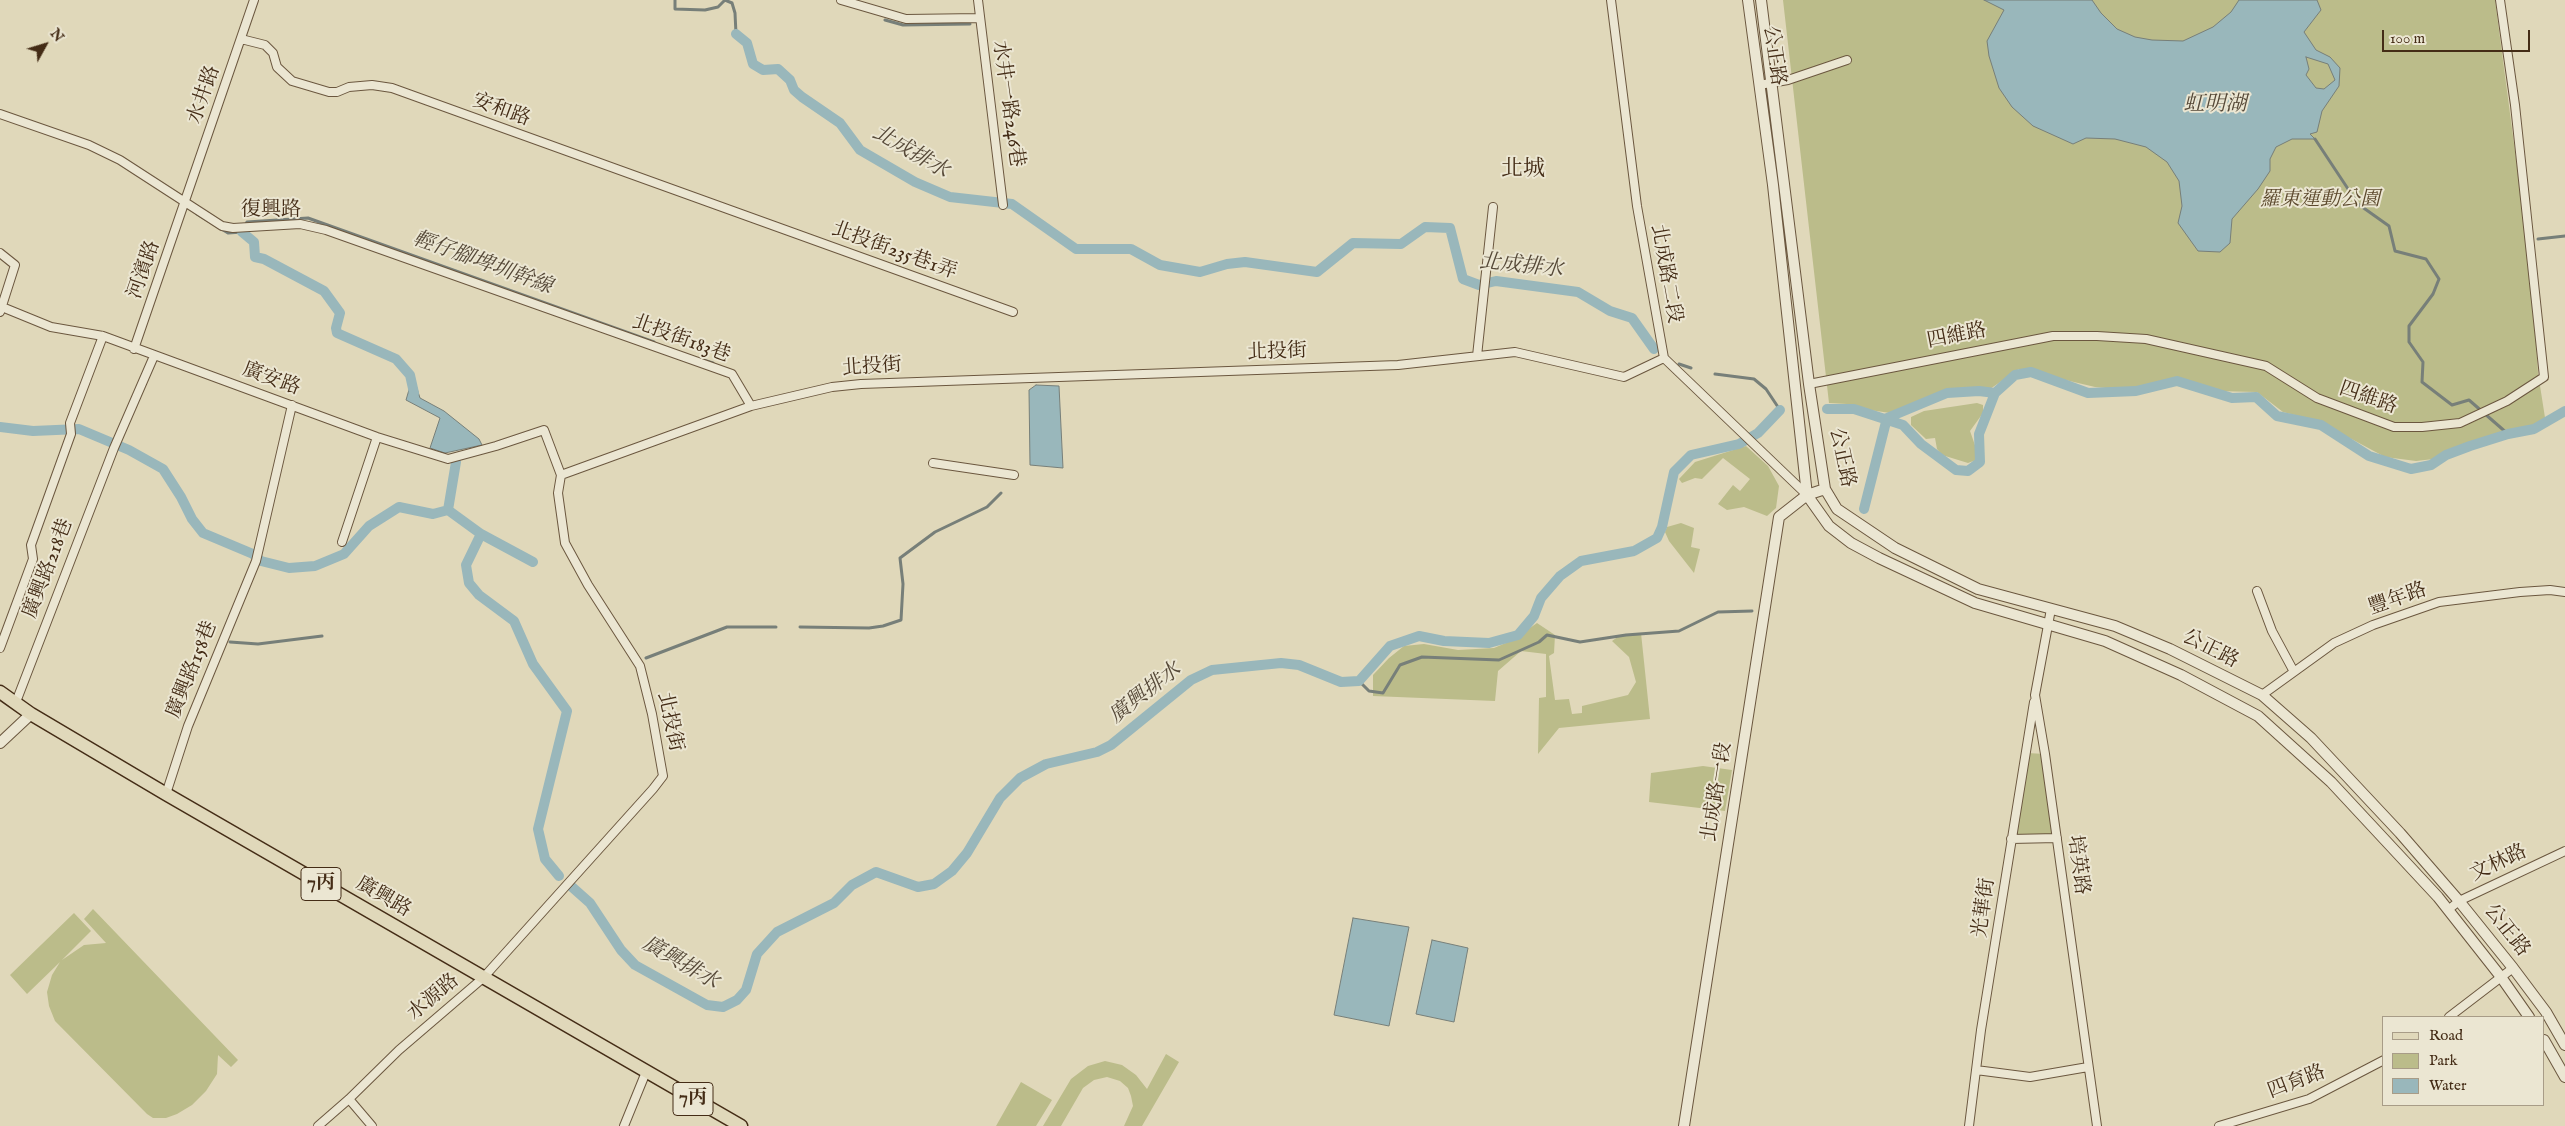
<!DOCTYPE html>
<meta charset="utf-8">
<style>
body{margin:0}
#map{position:relative;width:2565px;height:1126px;overflow:hidden;background:#e0d8ba;font-family:"IM FELL English",serif}
canvas{display:block}
.legend{position:absolute;left:2382px;top:1016px;width:162px;height:90px;box-sizing:border-box;background:#ebe6d2;border:1px solid #a89c87;margin:0;padding:6px 9px;list-style:none;font-size:15px;color:#442c16}
.legend li{display:flex;align-items:center;gap:10px;height:25px}
.legend b{width:25px;border:1px solid #a89c87}
.north{position:absolute;left:20px;top:20px;width:50px;height:50px;-webkit-text-stroke:4px #ebe6d2;paint-order:stroke;rotate:51deg;font-size:14px;font-weight:700;line-height:20px;text-align:center;color:#442c16}
.north::after{content:'';display:block;margin:auto;width:18px;height:22px;background:#442c16;clip-path:polygon(50% 0,100% 100%,50% 72%,0 100%)}
.scale{position:absolute;left:2382px;top:30px;width:148px;height:22px;box-sizing:border-box;border:2px solid #442c16;border-top:0;padding-left:6px;font-size:15px;line-height:18px;white-space:nowrap;color:#442c16;-webkit-text-stroke:4px #ebe6d2;paint-order:stroke}
</style>
<div id="map">
<canvas width="2565" height="1126"></canvas>
<ul class="legend">
<li><b style="height:6px;background:#e0d8ba"></b>Road</li>
<li><b style="height:14px;background:#bbbc8a"></b>Park</li>
<li><b style="height:14px;background:#99b7bb"></b>Water</li>
</ul>
<div class="north">N</div>
<div class="scale">100 m</div>
</div>
<script>
const context = document.querySelector('canvas').getContext('2d');
context.lineJoin = 'round';
function paint(path, color) {
  context.fillStyle = color;
  context.fill(path, 'evenodd');
}
function shape(rows) {
  const path = new Path2D();
  for (const r of rows) {
    path.moveTo(r[0], r[1]);
    for (let i = 2; i < r.length; i += 2) path.lineTo(r[i], r[i + 1]);
  }
  return path;
}
function strokePath(path, color, width, dash) {
  context.strokeStyle = color;
  context.lineWidth = width;
  context.lineCap = dash ? 'butt' : 'round';
  context.setLineDash(dash || []);
  context.stroke(path);
}
function write(font, color, halo, rows, align = 'center') {
  context.font = font + ' "IM FELL English","Noto Serif TC",serif';
  context.lineWidth = 4;
  context.setLineDash([]);
  context.textBaseline = 'middle';
  context.strokeStyle = halo;
  context.fillStyle = color;
  for (const [text, x, y, turn = 0] of rows) {
    context.save();
    context.translate(x, y);
    context.rotate((+turn || 0) * Math.PI / 180);
    context.textAlign = isNaN(turn) ? turn : align;
    if (halo) context.strokeText(text, 0, 0);
    context.fillText(text, 0, 0);
    context.restore();
  }
}
const green = shape([
 [1783,0,2495,0,2532,280,2538,373,2546,424,2503,433,2451,457,2416,461,2385,457,2318,421,2283,412,2257,392,2215,391,2171,382,2128,390,2095,387,2019,369,1990,389,1931,397,1897,414,1856,408,1847,404,1829,403],
 [1977,403,1983,405,1983,413,1970,431,1977,451,1976,460,1968,463,1942,455,1937,449,1935,438,1926,439,1911,425,1911,417,1924,411],
 [1746,446,1768,466,1779,486,1776,508,1767,516,1744,507,1727,510,1718,504,1733,485,1740,491,1750,479,1723,458,1702,479,1695,478,1682,483,1679,479,1695,462],
 [1681,523,1694,528,1691,547,1700,549,1694,573,1669,541,1665,532,1667,527],
 [1537,623,1555,635,1554,653,1549,656,1555,700,1569,699,1572,714,1582,713,1582,706,1628,695,1636,682,1629,657,1612,641,1619,636,1641,633,1650,719,1559,728,1538,754,1539,698,1546,697,1546,654,1521,651,1498,671,1495,701,1373,696,1373,675,1389,658,1404,646,1424,644,1458,650,1494,648,1513,640],
 [2027,753,2045,754,2057,838,2011,839],
 [1703,766,1732,770,1725,811,1649,802,1651,773],
 [93,909,238,1060,231,1067,218,1055,217,1074,206,1091,192,1105,177,1114,166,1118,153,1118,147,1114,55,1021,49,1006,47,992,52,975,60,962,27,994,10,975,74,913,91,931,62,960,84,945,106,943,84,919],
 [1166,1054,1179,1062,1142,1126,1124,1126,1133,1106,1131,1096,1128,1088,1120,1081,1107,1077,1094,1080,1083,1088,1061,1126,1043,1126,1071,1079,1088,1066,1105,1061,1122,1065,1136,1075,1147,1089],
 [1021,1082,1052,1100,1036,1126,996,1126]
]);
const water = shape([
 [1984,0,2092,0,2101,13,2117,29,2135,37,2152,40,2183,41,2213,27,2231,12,2239,0,2317,0,2321,10,2304,32,2316,50,2330,57,2340,68,2339,86,2322,111,2317,132,2310,134,2315,139,2292,139,2276,147,2270,159,2270,171,2258,189,2232,219,2230,243,2220,252,2198,251,2178,223,2182,206,2179,181,2167,162,2146,147,2115,139,2086,138,2073,144,2033,126,2012,107,1999,88,1989,56,1987,41,2004,10,1984,0],
 [2306,57,2328,64,2335,80,2324,89,2316,88,2306,75,2309,69,2306,57],
 [413,376,420,398,444,411,479,439,482,445,445,453,430,448,440,418,406,400,413,376],
 [1036,385,1059,386,1063,468,1030,465,1029,390,1036,385],
 [1353,918,1409,927,1389,1026,1334,1015,1353,918],
 [1432,940,1468,948,1454,1022,1416,1014,1432,940]
]);
const stream = shape([
 [675,0,675,9,705,10,718,7,725,0,732,3,735,13,736,34],
 [885,20,903,25,970,24],
 [2315,139,2358,204,2389,226,2395,251,2426,259,2439,279,2433,294,2409,326,2409,342,2423,362,2422,382,2452,405,2469,400,2508,434],
 [197,214,228,233,242,232,247,222,308,218,654,342],
 [2538,239,2565,236],
 [700,359,713,363],
 [1679,364,1691,368],
 [1715,374,1754,379,1766,389,1780,410],
 [800,627,869,628,883,626,901,620,903,584,900,558,935,532,987,507,1001,493],
 [230,642,258,644,322,636],
 [646,658,727,627,776,627],
 [1359,681,1369,691,1383,693,1400,665,1422,657,1499,660,1539,642,1547,635,1580,642,1626,635,1679,631,1718,612,1752,611]
]);
const canal = shape([
 [736,34,747,43,753,64,763,70,778,69,790,80,794,90,802,97,840,123,860,150,915,182,950,197,1012,204,1076,249,1131,249,1160,265,1200,272,1227,264,1245,262,1317,272,1353,243,1401,244,1425,227,1450,228,1463,279,1479,285,1496,281,1578,292,1610,311,1632,318,1654,349],
 [242,232,254,242,255,257,264,259,324,291,340,313,336,328,337,333,396,359,410,375,414,393],
 [1827,409,1854,409,1903,425,1921,444,1956,470,1968,471,1980,462,1979,434,1995,393,2015,375,2031,372,2088,393,2136,391,2177,381,2232,398,2256,397,2277,416,2321,425,2369,456,2411,469,2431,465,2446,455,2470,446,2508,434,2534,429,2565,411],
 [0,427,33,431,79,429,129,450,163,469,181,497,192,519,203,533,253,554,261,561,289,568,315,566,344,554,369,526,399,507,433,514,448,510],
 [1864,509,1887,418,1947,393,1979,391,1995,393],
 [448,510,481,534,466,565,469,583,479,595,514,621,533,664,567,711,538,829,545,859,559,876],
 [448,510,456,462],
 [481,534,533,562],
 [572,887,590,903,621,950,635,965,707,1005,723,1007,737,1000,746,990,757,954,777,932,834,903,852,885,876,872,918,887,934,884,952,871,967,853,1000,798,1020,778,1046,764,1097,752,1111,745,1191,680,1212,670,1281,663,1299,665,1341,682,1359,681,1390,646,1419,636,1444,641,1489,643,1518,635,1534,616,1541,598,1560,576,1581,561,1634,551,1657,538,1662,527,1674,472,1691,455,1739,444,1758,433,1780,410]
]);
const minor = shape([
 [841,0,906,19,979,18],
 [978,0,1003,205],
 [1611,0,1637,206,1664,358,1807,495],
 [241,39,265,45,273,53,277,67,292,81,329,92,337,92,349,87,372,85,392,88,1013,312],
 [1759,85,1788,80,1847,60],
 [0,114,89,145,120,160,222,226,233,228,300,224,326,230,732,374,751,406],
 [0,253,15,265,0,312],
 [2,307,51,327,103,336,377,437,448,459,496,446,544,430,561,475],
 [134,349,254,0],
 [1477,356,1493,207],
 [1809,384,2053,336,2097,336,2146,339,2266,366,2317,398,2394,427,2422,427,2460,423,2507,401,2544,377,2515,105,2500,0],
 [933,463,1014,475],
 [342,542,377,437],
 [2257,591,2272,631,2293,670],
 [2051,609,2035,695,2045,754,2097,1126],
 [0,648,33,559,31,545,71,434,70,423,103,336],
 [2262,695,2334,643,2373,625,2439,602,2520,592,2550,590,2565,592],
 [16,702,114,448,154,356],
 [166,794,188,726,256,561,292,405],
 [2011,839,2057,838],
 [2448,910,2459,901,2565,851],
 [2449,1017,2513,968],
 [1976,1070,2030,1077,2088,1067],
 [349,1099,372,1126],
 [318,1126,349,1099,399,1050,483,978,653,789,663,776,652,714,640,666,588,585,565,543,558,493,561,475,751,406,832,387,861,384,1398,365,1515,352,1624,377,1664,358],
 [624,1126,646,1072],
 [1969,1126,1981,1030,2034,702],
 [2219,1126,2309,1099,2384,1060]
]);
const tertiary = shape([
 [1748,0,1773,185,1807,495,1829,526,1851,543,1879,558,1975,603,2105,641,2181,675,2258,716,2331,782,2438,897,2501,977,2529,1017],
 [1761,0,1809,384,1825,489,1837,509,1895,548,1978,589,2115,626,2170,649,2262,695,2311,738,2400,833,2459,901,2513,968,2546,1012,2565,1045],
 [0,743,31,714],
 [2544,1040,2565,1077],
 [1684,1126,1779,517,1807,495,1825,489]
]);
const primary = shape([
 [0,692,31,714,166,794,741,1126]
]);
const shields = [
 [321,884,40],
 [693,1099,40]
];
const shieldNames = [
 ["7丙",321,884],
 ["7丙",693,1099]
];
const streetNames = [
 ["公正路",1773,56,82],
 ["水井路",205,95,-71],
 ["水井一路246巷",1007,104,82],
 ["安和路",501,111,20],
 ["復興路",271,211],
 ["北投街235巷1弄",894,252,20],
 ["河濱路",145,270,-71],
 ["北成路二段",1665,274,80],
 ["四維路",1957,337,-11],
 ["北投街183巷",681,340,20],
 ["北投街",1277,353,-2],
 ["北投街",872,368,-4],
 ["廣安路",271,380,20],
 ["四維路",2368,399,19],
 ["公正路",1841,458,78],
 ["廣興路218巷",49,569,-69],
 ["豐年路",2398,600,-19],
 ["公正路",2210,650,27],
 ["廣興路158巷",193,670,-68],
 ["北投街",669,722,78],
 ["北成路一段",1718,792,-81],
 ["文林路",2499,864,-25],
 ["培英路",2077,865,83],
 ["廣興路",383,898,30],
 ["光華街",1985,908,-82],
 ["公正路",2506,931,52],
 ["水源路",434,998,-40],
 ["四育路",2297,1083,-21]
];
const parkNames = [
 ["羅東運動公園",2320,201]
];
const waterNames = [
 ["虹明湖",2215,106],
 ["北成排水",910,153,30],
 ["輕仔腳埤圳幹線",482,264,20],
 ["北成排水",1521,267,6],
 ["廣興排水",1146,694,-38],
 ["廣興排水",680,964,30]
];
const quarterNames = [
 ["北城",1523,170]
];
paint(green, '#bbbc8a');
paint(water, '#99b7bb');
strokePath(water, '#777f79', 1);
strokePath(stream, '#777f79', 3);
strokePath(canal, '#99b7bb', 10);
strokePath(minor, '#6b573f', 10);
strokePath(tertiary, '#6b573f', 12);
strokePath(primary, '#442c16', 15);
strokePath(minor, '#ebe6d2', 8);
strokePath(tertiary, '#ebe6d2', 10);
strokePath(primary, '#e0d8ba', 12);
for (const [x, y, w] of shields) {
  const box = new Path2D();
  box.roundRect(x - w / 2, y - 16.5, w, 33, 4);
  context.fillStyle = '#ebe6d2';
  context.fill(box);
  strokePath(box, '#442c16', 1);
}
write('bold 19px', '#442c16', null, shieldNames);
write('20px', '#442c16', '#ebe6d2', streetNames);
write('italic 20px', '#5c492d', '#ebe6d2', parkNames);
write('italic 21px', '#554837', '#ebe6d2', waterNames);
write('22px', '#442c16', '#ebe6d2', quarterNames);
</script>
